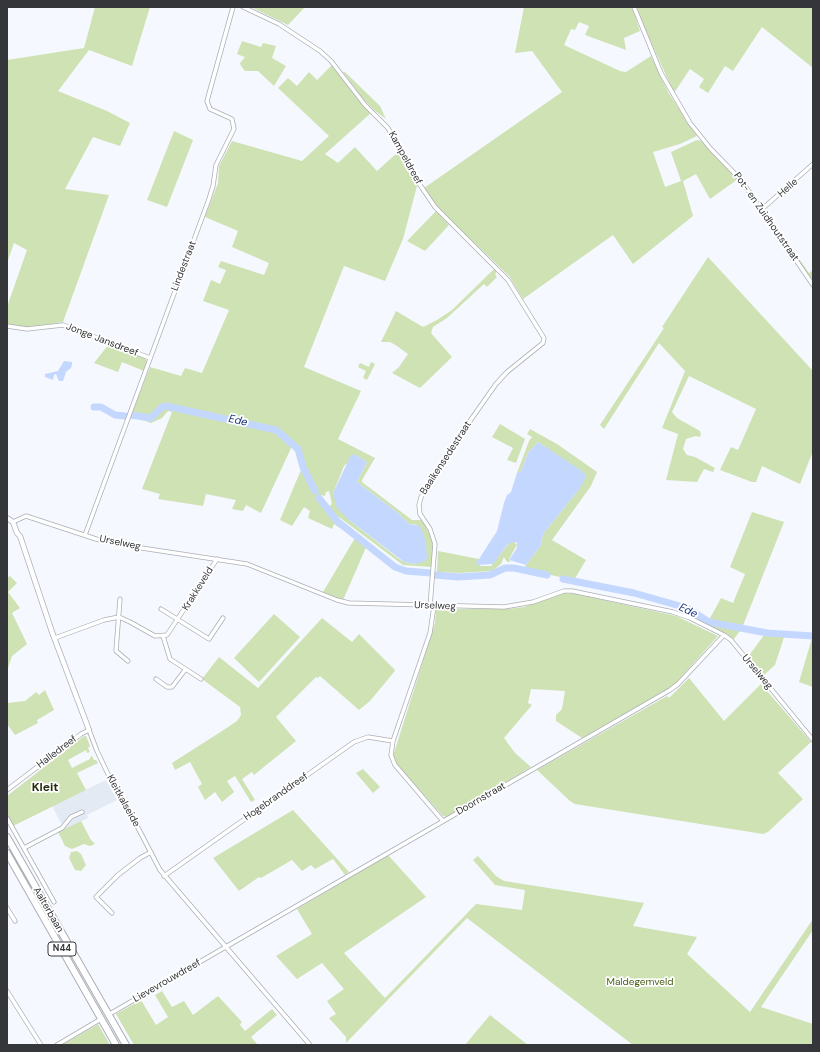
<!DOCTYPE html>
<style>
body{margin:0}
#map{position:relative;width:820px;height:1052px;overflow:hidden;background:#f5f8fe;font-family:"DM Sans",sans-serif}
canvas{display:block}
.frame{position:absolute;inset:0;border:8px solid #353639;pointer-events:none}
</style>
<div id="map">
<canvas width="820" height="1052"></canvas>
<div class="frame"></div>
</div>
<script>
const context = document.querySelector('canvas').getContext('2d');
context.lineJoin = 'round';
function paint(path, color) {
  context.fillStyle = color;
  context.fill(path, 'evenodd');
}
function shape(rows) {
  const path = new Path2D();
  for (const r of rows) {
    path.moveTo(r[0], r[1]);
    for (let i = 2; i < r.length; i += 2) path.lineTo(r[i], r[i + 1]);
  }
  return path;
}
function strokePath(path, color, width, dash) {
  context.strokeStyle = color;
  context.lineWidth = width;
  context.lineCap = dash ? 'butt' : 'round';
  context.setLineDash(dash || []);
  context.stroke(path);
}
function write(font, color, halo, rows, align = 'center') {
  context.font = font + ' "DM Sans",sans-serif';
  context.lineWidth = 3.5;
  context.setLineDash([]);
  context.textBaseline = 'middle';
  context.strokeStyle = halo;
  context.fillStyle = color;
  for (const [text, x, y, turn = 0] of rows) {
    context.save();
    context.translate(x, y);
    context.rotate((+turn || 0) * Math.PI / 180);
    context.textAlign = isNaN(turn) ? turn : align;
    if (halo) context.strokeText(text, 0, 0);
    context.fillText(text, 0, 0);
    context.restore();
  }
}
const built = shape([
 [106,780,117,800,87,815,88,818,64,829,52,806]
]);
const green = shape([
 [95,7,150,7,132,66,89,50,58,91,107,111,130,123,120,146,93,137,65,189,109,195,63,322,31,327,17,327,7,324,7,307,27,250,14,243,7,263,7,60,84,48],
 [251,7,305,7,288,25],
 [524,7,632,7,640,31,624,38,626,50,585,35,589,26,579,22,575,30,571,29,564,45,620,71,626,72,651,56,668,92,697,136,680,144,653,152,665,187,681,181,671,152,697,140,701,141,738,179,710,199,696,174,683,181,693,216,633,264,613,235,523,299,509,276,440,210,424,188,562,92,532,51,515,53],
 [635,7,813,7,813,68,762,27,733,71,725,66,708,93,699,87,704,79,690,69,674,93],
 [242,41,261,47,263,43,276,46,272,58,286,66,274,86,258,71,245,71,241,66,240,63,245,57,237,54],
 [332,65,371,113,325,154,338,163,355,147,377,171,399,151,417,186,403,239,385,281,344,266,304,367,361,391,338,439,375,458,362,480,362,482,412,520,422,520,431,537,434,553,431,567,403,565,339,517,337,519,368,543,343,600,323,592,355,538,334,524,332,529,308,518,310,511,304,507,292,526,280,520,303,465,297,450,292,446,261,513,246,505,243,511,232,509,236,500,206,494,203,506,158,499,160,494,142,489,172,412,168,411,162,418,151,423,131,416,150,367,181,376,185,368,202,373,229,310,203,301,211,280,220,284,226,270,218,267,221,261,264,275,269,263,232,247,238,231,205,217,218,183,219,166,232,141,302,161,329,136,278,88,288,78,297,86,309,72,317,80],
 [356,455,367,462,357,482,398,513,409,524,417,525,416,564,404,562,399,559,349,520,333,493,344,466],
 [329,491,332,504,328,507,320,498,321,495,325,496,326,492],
 [343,72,345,72,380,106,386,119,374,110,364,100],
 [174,131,193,140,167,207,147,200],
 [765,210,809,273,813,270,813,281,810,278,807,280,761,213],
 [436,211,449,225,425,251,407,241],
 [708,257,813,371,813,451,800,484,762,466,756,482,752,482,720,470,731,447,738,450,756,409,689,376,672,412,677,418,700,431,701,435,699,437,696,436,686,439,683,449,687,455,695,457,715,468,713,472,704,469,697,482,666,480,678,434,662,428,685,371,659,343,604,429,600,425,664,328,662,327],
 [495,268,498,270,495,274,497,277,487,287,484,284,447,318,433,327,431,333,452,357,420,388,392,373,399,367,408,354,397,346,390,342,381,342,396,311,423,327,437,320,452,310],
 [109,344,145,358,147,362,144,371,122,362,118,372,94,363],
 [371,362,375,364,367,380,363,378,366,371,358,367,360,363,369,367],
 [500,424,525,439,516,463,507,460,513,448,492,437],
 [530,429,557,444,597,472,591,486,552,540,586,560,574,580,523,569,541,545,543,534,580,488,544,446,538,442,528,453,521,471,517,473,529,441,532,437,527,434],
 [752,512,784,522,742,628,734,639,698,619,702,614,709,620,721,598,733,603,745,574,730,567],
 [510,542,514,542,517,545,509,559,510,562,507,562,504,557,501,564,492,571,459,573,437,572,438,551,479,559,476,563,481,566,491,566],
 [10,576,17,583,8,592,20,608,12,613,27,644,12,656,7,671,7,578],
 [564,593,576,594,676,616,718,636,673,686,582,738,556,721,556,715,562,709,565,691,531,689,528,703,532,705,504,738,515,753,531,767,447,817,443,816,398,766,394,760,394,753,435,623,436,609,507,609,524,607],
 [274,614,300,637,259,682,234,658],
 [322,618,352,642,359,634,395,670,394,672,370,701,359,710,320,676,318,678,316,677,276,717,296,741,254,775,252,772,242,779,255,800,251,802,235,776,227,781,234,792,222,802,215,792,205,800,198,787,202,784,190,762,175,770,172,763,222,731,237,721,241,715,240,707,202,679,219,657,258,688],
 [767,631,785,634,775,665,764,675,748,657],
 [804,634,813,635,813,687,799,682,812,638,803,638],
 [689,678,724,721,761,684,811,742,778,773,803,799,768,832,763,834,575,804,570,801,537,770,667,696,669,698],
 [45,690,54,710,37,720,38,723,15,735,7,724,7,703,25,701,36,692,39,695],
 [84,736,86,736,90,746,88,748,90,752,87,753,86,750,68,760,72,768,90,759,90,757,92,756,94,760,96,760,98,763,77,773,86,790,13,826,7,816,7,796],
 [363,769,380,787,373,793,356,773],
 [293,810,349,872,345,875,333,859,315,869,311,865,302,871,292,860,261,878,259,877,239,891,213,858],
 [81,821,91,840,95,844,90,846,84,844,72,849,65,846,58,832],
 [77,851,81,854,86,865,81,871,75,870,69,858,71,852],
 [388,855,426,897,344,953,385,998,476,904,522,910,525,890,495,885,473,860,478,856,496,876,504,881,644,903,633,926,697,937,687,954,750,1012,813,919,813,930,761,1007,813,1024,813,1045,633,1045,467,918,346,1043,346,1037,329,1018,336,1014,327,1001,344,989,322,963,297,979,276,956,312,934,297,909],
 [162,991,172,1007,184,1001,193,1015,218,996,242,1022,240,1025,245,1031,272,1009,277,1015,251,1037,258,1045,134,1045,116,1014,141,1000,156,1025,168,1017,155,995],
 [490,1015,528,1045,465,1045],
 [98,1024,110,1045,62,1045,95,1026]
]);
const water = shape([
 [64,361,72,362,72,364,71,368,66,372,63,381,59,381,56,374,54,375,53,380,45,377,45,374,58,371],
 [538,442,582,471,585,475,585,479,580,488,543,534,541,545,526,565,509,560,517,548,517,543,514,542,508,544,493,564,478,565,476,563,479,559,497,531,504,503,507,495,511,492,517,473,521,471,528,453],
 [351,455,356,455,367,462,357,482,398,513,409,524,420,526,426,542,427,558,425,561,416,564,404,562,349,520,337,508,333,493]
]);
const river = shape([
 [94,407,101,407,115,415,125,416],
 [131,415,151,418,162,407,166,406,276,430,298,449,303,467,315,491],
 [319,498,337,521,395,567,406,571,431,573],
 [435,575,458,577,490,575,505,568,514,568,547,575],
 [563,579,634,593,687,608,709,622,767,633,813,636]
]);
const minor = shape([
 [243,7,279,24,320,51,331,61,365,105,388,128,414,176,435,207,508,280,544,338,543,343,507,372,496,384,458,438,421,497,419,505,420,514,430,529,435,544,430,606],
 [634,7,661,73,690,123,710,148,741,180,813,285],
 [761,210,813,164],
 [7,326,27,329,63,325,150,358],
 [13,522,26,516,96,539,135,547,247,564,337,600,349,603,504,607,533,602,564,591,572,591,673,612,690,618,724,635,731,640,813,740],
 [85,535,209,199,213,186,216,165,234,129,232,119,210,109,207,101,233,7],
 [120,599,116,651,128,661],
 [434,606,430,633,393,741,391,755,395,765,443,821],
 [161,609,209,639,223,618],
 [163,636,170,659,201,679],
 [55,638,104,620,119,617,130,622,155,636,167,635,217,559],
 [156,679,167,687,172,687,185,670],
 [7,790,81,734,89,730,97,751,118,795,124,801,160,870,310,1045],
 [7,818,54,902],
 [24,848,62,828,71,817,82,812],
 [164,876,354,742,368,737,393,741],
 [7,908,15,921],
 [112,913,96,897,118,875,140,858,151,852],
 [7,991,41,1045],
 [108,1015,670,690,678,684,724,635],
 [57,1045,101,1019]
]);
const tertiary = shape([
 [7,518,13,522,17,533,20,536,52,632,89,730]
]);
const trunk = shape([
 [7,837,126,1045],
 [7,853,116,1045]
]);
const shields = [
 [62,949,28]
];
const shieldNames = [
 ["N44",62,949]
];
const streetNames = [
 ["Kampeldreef",405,158,61],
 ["Helle",788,188,-41],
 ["Pot- en Zuidhoutstraat",766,217,55],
 ["Lindestraat",184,266,-69],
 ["Jonge Jansdreef",102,340,21],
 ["Baaikensedestraat",446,458,-57],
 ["Urselweg",120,543,11],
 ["Krakkeveld",198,589,-58],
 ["Urselweg",435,606,2],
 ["Urselweg",757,672,50],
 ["Halledreef",57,752,-37],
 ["Hogebranddreef",276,797,-35],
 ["Doornstraat",481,799,-30],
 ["Kleitkalseide",123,801,61],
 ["Aalterbaan",48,910,60],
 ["Lievevrouwdreef",167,981,-30]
];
const parkNames = [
 ["Maldegemveld",640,982]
];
const waterNames = [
 ["Ede",238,421,12],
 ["Ede",688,611,26]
];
const quarterNames = [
 ["Kleit",45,788]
];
paint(built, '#e4eaf4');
paint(green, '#cfe2b3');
paint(water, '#c4d7ff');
strokePath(river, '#c4d7ff', 7);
strokePath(minor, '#abafb6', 5);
strokePath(tertiary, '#abafb6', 6);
strokePath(trunk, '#abafb6', 8);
strokePath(minor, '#fff', 3.5);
strokePath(tertiary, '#fff', 4.5);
strokePath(trunk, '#fff', 6);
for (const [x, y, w] of shields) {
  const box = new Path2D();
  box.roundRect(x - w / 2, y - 7, w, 14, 3);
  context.fillStyle = '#fff';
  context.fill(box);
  strokePath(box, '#353639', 1);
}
write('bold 9px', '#353639', null, shieldNames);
write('10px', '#353639', '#fff', streetNames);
write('10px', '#496015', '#fff', parkNames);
write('italic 11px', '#18337c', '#fff', waterNames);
write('bold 12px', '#222e09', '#fff', quarterNames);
</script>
